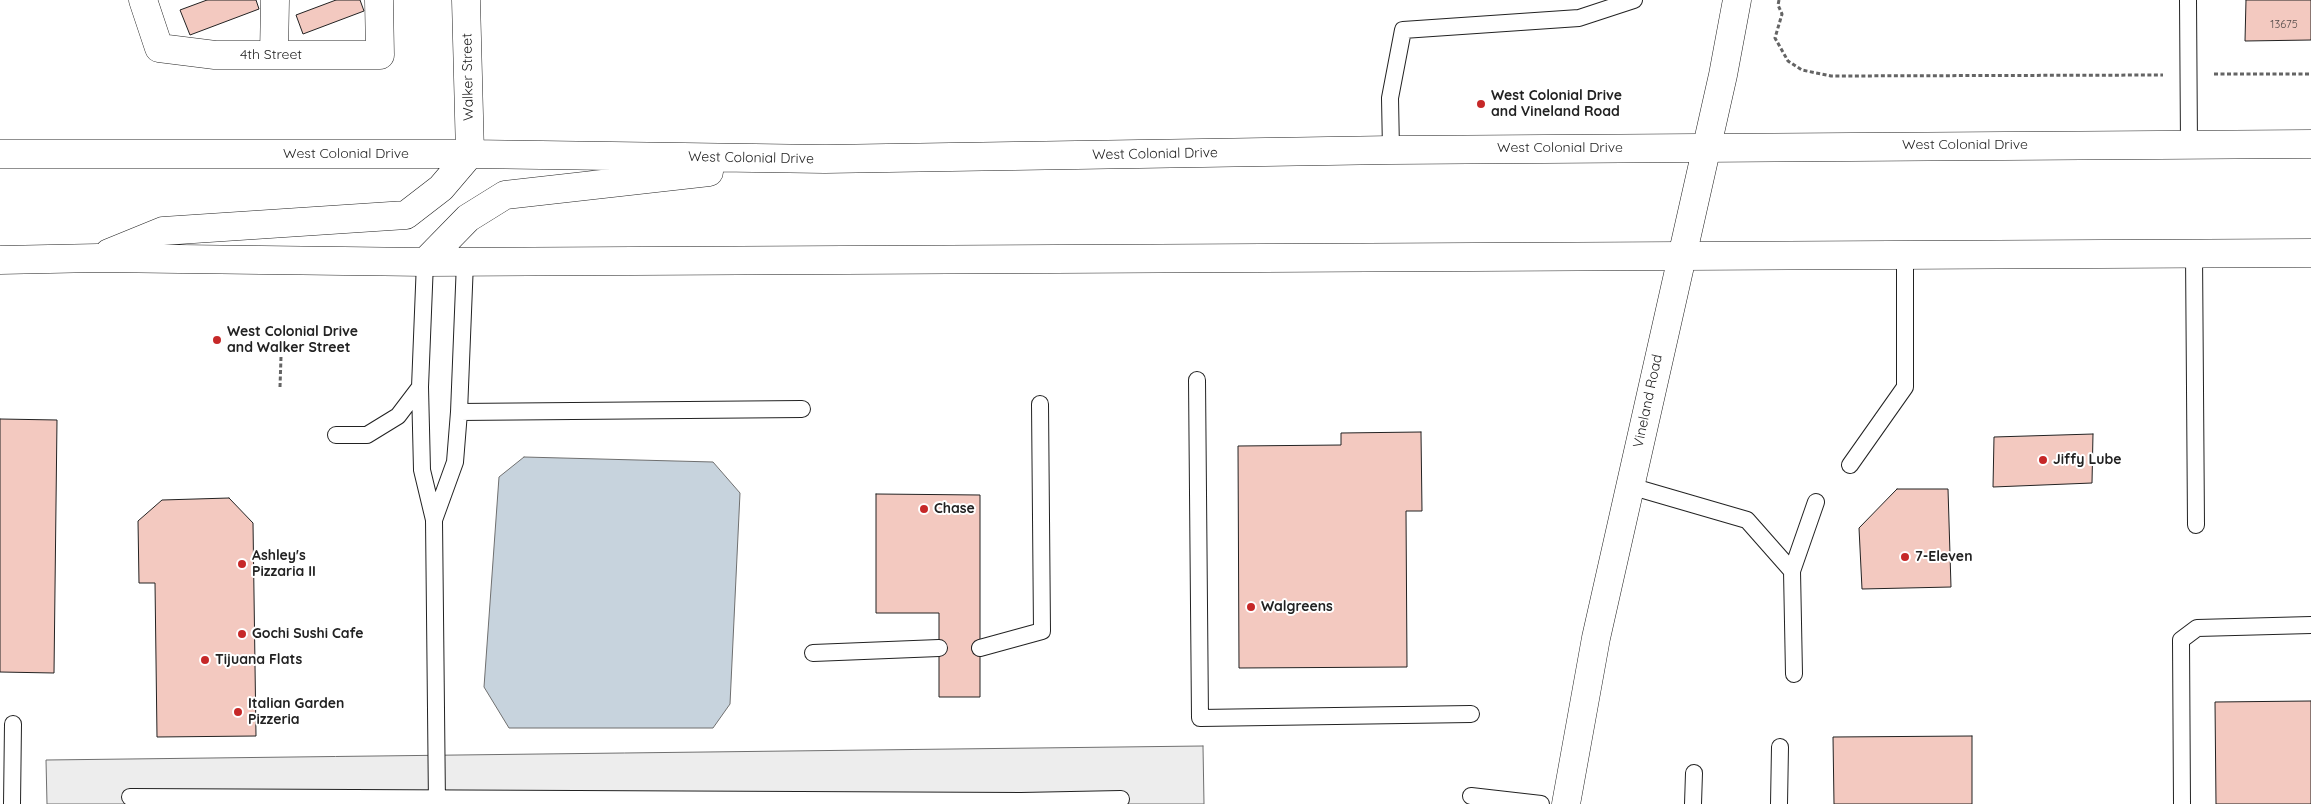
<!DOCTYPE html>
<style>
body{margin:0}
canvas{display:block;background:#fff}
</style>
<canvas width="2311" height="804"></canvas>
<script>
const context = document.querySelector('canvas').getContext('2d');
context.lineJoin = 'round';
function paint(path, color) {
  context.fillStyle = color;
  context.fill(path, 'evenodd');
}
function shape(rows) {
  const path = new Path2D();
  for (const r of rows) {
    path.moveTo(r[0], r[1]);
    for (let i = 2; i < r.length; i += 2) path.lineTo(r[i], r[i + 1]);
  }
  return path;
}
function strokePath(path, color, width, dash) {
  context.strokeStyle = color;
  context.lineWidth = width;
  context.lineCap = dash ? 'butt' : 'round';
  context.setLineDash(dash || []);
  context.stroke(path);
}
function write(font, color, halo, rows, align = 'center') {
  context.font = font + ' Quicksand,sans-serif';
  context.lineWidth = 4;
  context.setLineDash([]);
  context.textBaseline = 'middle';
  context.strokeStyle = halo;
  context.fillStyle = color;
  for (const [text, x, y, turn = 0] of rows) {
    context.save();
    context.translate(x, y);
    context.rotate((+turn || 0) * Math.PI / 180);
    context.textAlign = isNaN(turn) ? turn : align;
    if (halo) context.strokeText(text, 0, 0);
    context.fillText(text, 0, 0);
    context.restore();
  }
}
const parking = shape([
 [1203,746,1204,804,47,804,46,760,1203,746]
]);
const water = shape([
 [524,457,713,462,740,493,730,704,713,728,509,728,484,687,499,477,524,457]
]);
const building = shape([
 [207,0,256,0,259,9,190,35,180,10,207,0],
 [336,0,360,0,364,11,303,34,296,15,336,0],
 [2246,0,2311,0,2311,40,2245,41,2246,0],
 [0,419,57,420,54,673,0,672,0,419],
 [1421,432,1422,511,1406,511,1407,667,1239,668,1238,446,1341,445,1341,433,1421,432],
 [2093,434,2092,483,1993,487,1994,437,2093,434],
 [1897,489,1948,489,1951,587,1862,589,1859,528,1897,489],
 [876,494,980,495,980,697,939,697,939,613,876,613,876,494],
 [229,498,253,523,256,736,157,737,155,583,139,583,138,521,162,500,229,498],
 [2311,701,2311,804,2216,804,2215,702,2311,701],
 [1972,736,1972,804,1834,804,1833,737,1972,736]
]);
const path = shape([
 [1779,0,1778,5,1782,14,1775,38,1788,61,1802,70,1831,76,2163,75],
 [2214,74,2311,74],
 [280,387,281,357]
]);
const lane = shape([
 [2188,0,2189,144],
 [1391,150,1390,98,1403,30,1579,18,1634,0],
 [2194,253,2196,525],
 [425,262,420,387,422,470,434,520,437,804],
 [1197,380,1200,718,1471,714],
 [459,412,802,409],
 [336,435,367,435,398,416,420,387],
 [1850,465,1905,387,1905,255],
 [1630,486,1747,520,1792,571],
 [434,520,455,462,459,412,465,262],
 [980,648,1042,631,1040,404],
 [813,653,939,648],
 [1794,674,1792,571,1816,502],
 [1471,796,1541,804],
 [130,797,1021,801,1121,799],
 [12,804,13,724],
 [1693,804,1694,773],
 [1779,804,1780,747],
 [2182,804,2181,640,2197,628,2311,625]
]);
const street = shape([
 [143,0,159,48,215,55,380,55,379,0],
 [466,0,470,154],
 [274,55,275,0]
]);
const secondary = shape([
 [1566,804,1596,638,1723,75,1737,0]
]);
const highway = shape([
 [0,154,470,154,825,159,1391,150,2311,144],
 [109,253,163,231,406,215,441,188,470,154],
 [0,260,98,258,425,262,2311,253],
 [425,262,468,218,505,195,709,172]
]);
const markers = [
 [1481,104,5,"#c62828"],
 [217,340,5,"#c62828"],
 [2043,460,5,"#c62828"],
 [924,509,5,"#c62828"],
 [1905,557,5,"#c62828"],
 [242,564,5,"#c62828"],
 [1251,607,5,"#c62828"],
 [242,634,5,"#c62828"],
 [205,660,5,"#c62828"],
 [238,712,5,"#c62828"]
];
const numberNames = [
 ["13675",2284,25]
];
const streetNames = [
 ["4th Street",271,55],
 ["Walker Street",468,77,-91],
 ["West Colonial Drive",1965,145],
 ["West Colonial Drive",1560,148],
 ["West Colonial Drive",346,154],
 ["West Colonial Drive",1155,154,-1],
 ["West Colonial Drive",751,158,1],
 ["Vineland Road",1648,401,-78]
];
const poiNames = [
 ["West Colonial Drive",1491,96],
 ["and Vineland Road",1491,112],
 ["West Colonial Drive",227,332],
 ["and Walker Street",227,348],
 ["Jiffy Lube",2053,460],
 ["Chase",934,509],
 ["Ashley's",252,556],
 ["Pizzaria II",252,572],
 ["7-Eleven",1915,557],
 ["Walgreens",1261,607],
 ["Gochi Sushi Cafe",252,634],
 ["Tijuana Flats",215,660],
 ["Italian Garden",248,704],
 ["Pizzeria",248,720]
];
paint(parking, '#ededed');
strokePath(parking, '#6f6f6f', 1);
paint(water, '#c7d3dd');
strokePath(water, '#6f6f6f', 1);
paint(building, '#f3c9c0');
strokePath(building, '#222', 1);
strokePath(lane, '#222', 18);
strokePath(street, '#222', 29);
strokePath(secondary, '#222', 29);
strokePath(highway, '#222', 29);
strokePath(path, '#646464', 3, [4, 2.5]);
strokePath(lane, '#fff', 16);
strokePath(street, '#fff', 28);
strokePath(secondary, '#fff', 28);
strokePath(highway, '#fff', 28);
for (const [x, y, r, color] of markers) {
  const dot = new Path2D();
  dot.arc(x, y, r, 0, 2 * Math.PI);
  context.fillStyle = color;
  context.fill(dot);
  strokePath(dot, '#fff', 2);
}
write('11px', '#564c4a', null, numberNames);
write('14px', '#222', '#fff', streetNames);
write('bold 14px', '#222', '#fff', poiNames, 'left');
</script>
